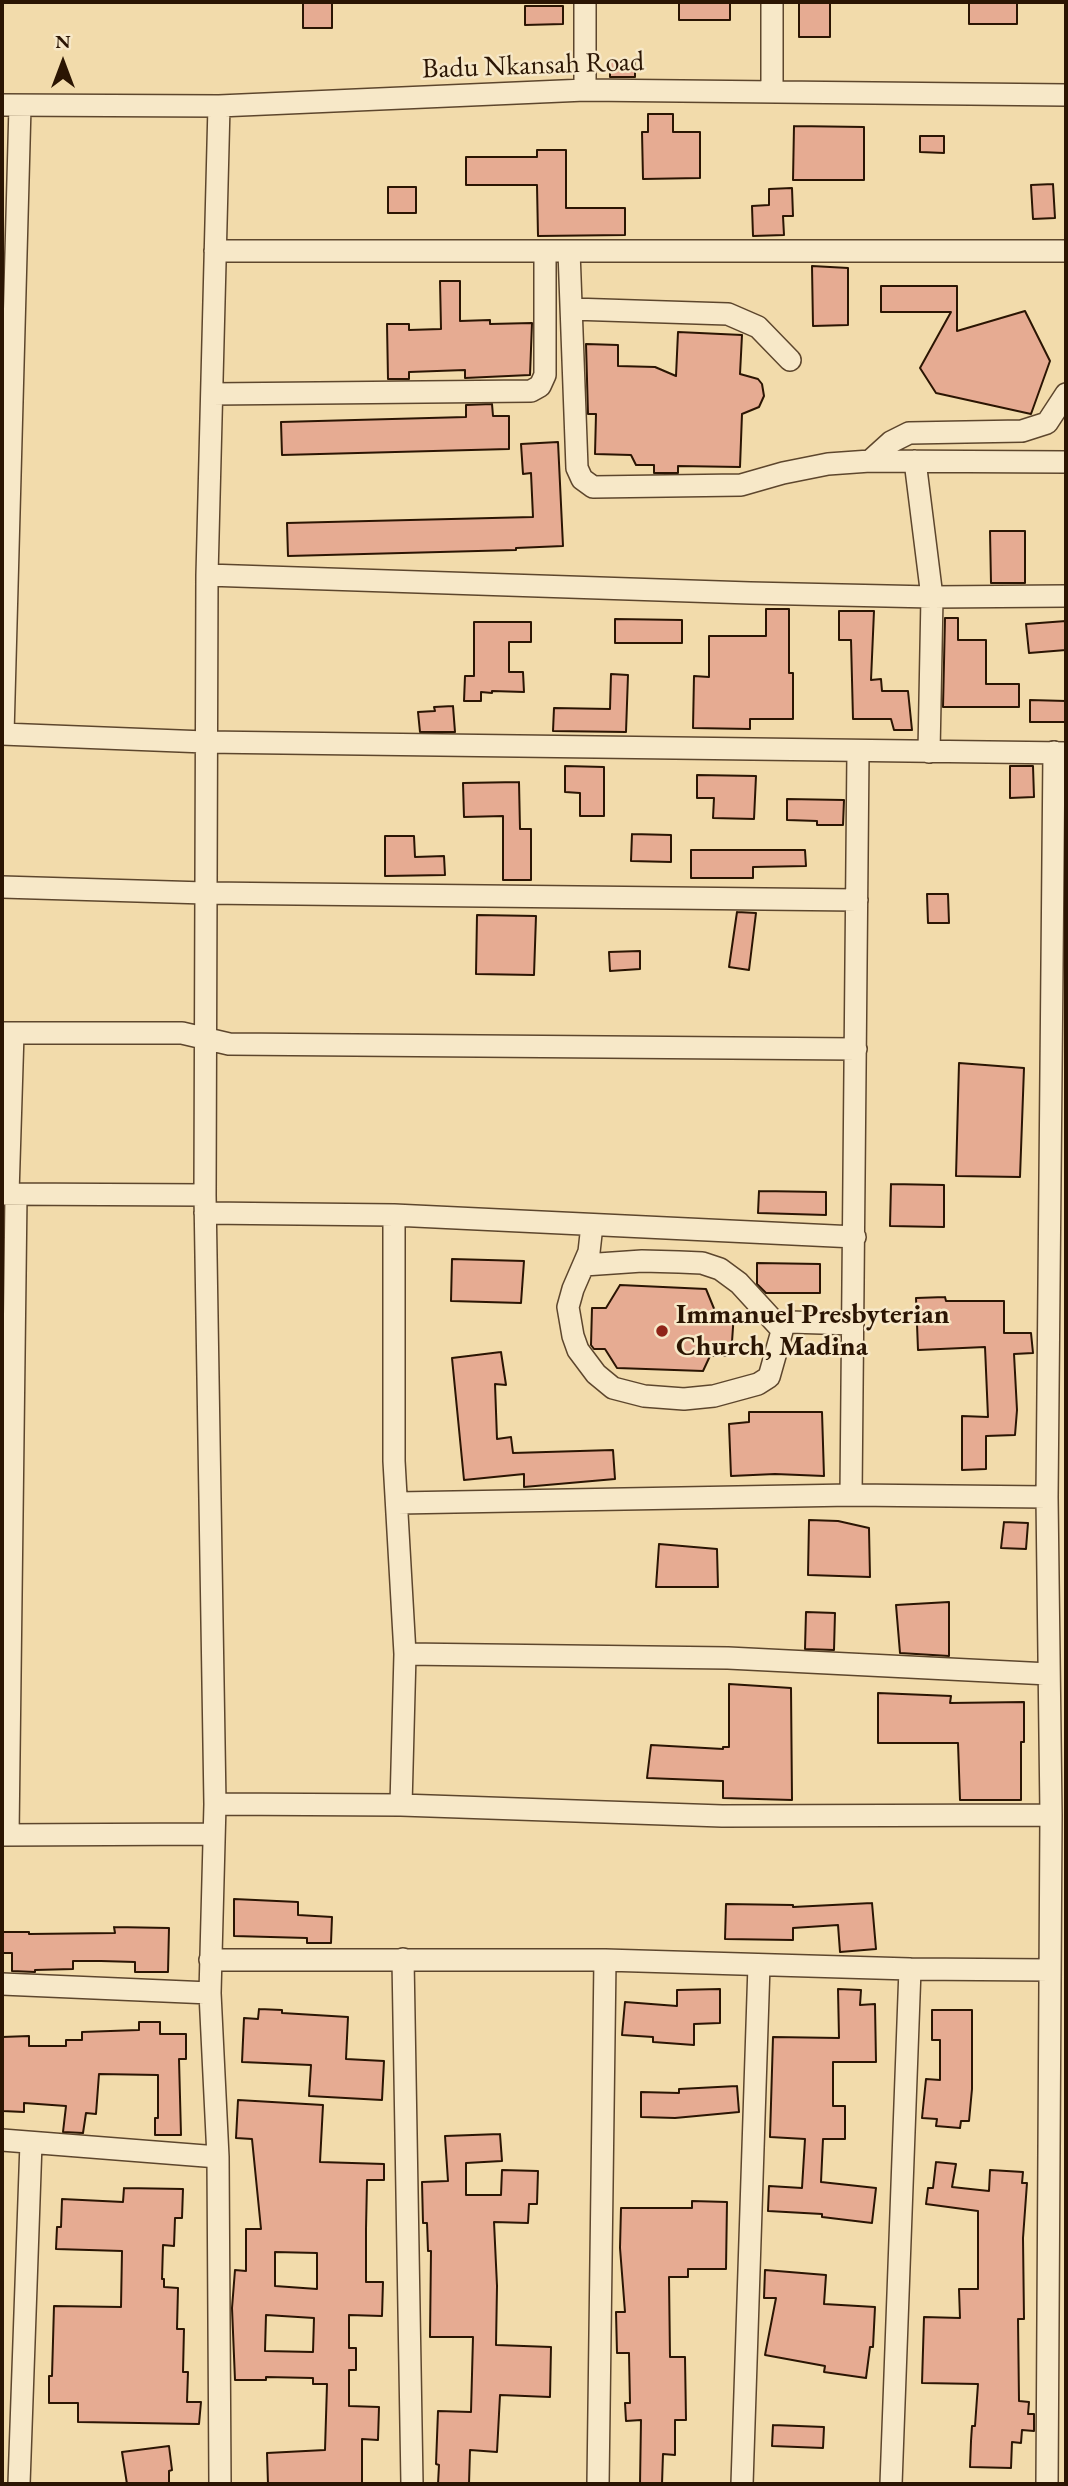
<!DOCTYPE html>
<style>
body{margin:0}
#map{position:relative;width:1068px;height:2486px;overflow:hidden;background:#f2dbab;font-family:"EB Garamond",serif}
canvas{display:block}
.frame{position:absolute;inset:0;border:4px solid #2b1503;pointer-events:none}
.north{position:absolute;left:28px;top:28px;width:70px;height:70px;-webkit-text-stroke:5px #f7e8c8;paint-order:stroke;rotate:0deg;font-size:19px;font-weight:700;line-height:28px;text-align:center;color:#2b1503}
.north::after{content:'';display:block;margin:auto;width:24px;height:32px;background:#2b1503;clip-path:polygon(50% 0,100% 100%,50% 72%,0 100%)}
</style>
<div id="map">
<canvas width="1068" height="2486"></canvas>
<div class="frame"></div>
<div class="north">N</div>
</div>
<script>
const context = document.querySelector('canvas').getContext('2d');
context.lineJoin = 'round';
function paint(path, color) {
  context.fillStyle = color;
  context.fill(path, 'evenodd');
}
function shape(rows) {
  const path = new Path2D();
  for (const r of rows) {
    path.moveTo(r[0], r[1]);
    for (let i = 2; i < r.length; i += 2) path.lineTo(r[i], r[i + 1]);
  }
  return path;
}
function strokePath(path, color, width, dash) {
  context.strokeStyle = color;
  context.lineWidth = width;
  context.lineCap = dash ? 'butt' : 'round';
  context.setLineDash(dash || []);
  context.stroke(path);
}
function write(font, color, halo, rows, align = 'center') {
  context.font = font + ' "EB Garamond",serif';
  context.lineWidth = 5;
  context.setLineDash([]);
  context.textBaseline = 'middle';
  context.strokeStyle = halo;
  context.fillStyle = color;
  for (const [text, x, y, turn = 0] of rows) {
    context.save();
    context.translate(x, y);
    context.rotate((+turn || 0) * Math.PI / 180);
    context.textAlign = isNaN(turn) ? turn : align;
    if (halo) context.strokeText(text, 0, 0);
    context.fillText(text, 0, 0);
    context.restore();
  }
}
const building = shape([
 [303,2,332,2,332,28,303,28,303,2],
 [679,2,730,2,730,20,679,20,679,2],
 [799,2,830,2,830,37,799,37,799,2],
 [969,2,1017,2,1017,24,969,24,969,2],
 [525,6,563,6,563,24,525,25,525,6],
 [610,61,635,61,635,77,610,77,610,61],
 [648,114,673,114,673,132,700,132,700,178,643,179,642,132,648,132,648,114],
 [794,126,864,127,864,180,793,180,794,126],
 [920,136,944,136,944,153,920,152,920,136],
 [537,150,566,150,566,208,625,208,625,235,538,236,537,185,466,185,466,157,537,157,537,150],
 [1053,184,1055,218,1033,219,1031,185,1053,184],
 [388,187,416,187,416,213,388,213,388,187],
 [792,188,793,216,783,216,784,235,753,236,752,206,769,205,769,189,792,188],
 [812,266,848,268,848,325,813,326,812,266],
 [440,281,460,281,460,321,490,320,490,324,532,323,530,375,465,378,465,370,409,372,409,379,388,379,387,324,409,324,409,330,441,329,440,281],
 [881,286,957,286,957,331,1025,311,1050,361,1031,414,936,393,920,368,951,312,881,312,881,286],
 [678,332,742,335,740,374,758,379,762,384,764,396,759,407,742,414,740,467,678,466,678,473,654,473,654,465,636,465,631,455,595,454,596,414,588,414,586,344,618,345,618,366,655,367,676,376,678,332],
 [492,404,493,416,509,416,509,449,282,455,281,422,466,417,466,405,492,404],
 [558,442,563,546,516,548,516,550,288,556,287,523,533,517,531,473,523,474,521,444,558,442],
 [990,531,1025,531,1025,583,991,583,990,531],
 [766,609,789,609,789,673,793,673,793,719,750,719,750,729,693,728,694,676,709,677,709,636,766,636,766,609],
 [839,611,874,611,871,680,881,679,882,691,908,691,912,730,894,730,891,719,853,719,851,640,839,640,839,611],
 [945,618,958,618,958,640,986,640,986,684,1019,684,1019,707,943,707,945,618],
 [615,619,682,620,682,643,615,643,615,619],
 [1066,621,1066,650,1029,653,1026,624,1066,621],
 [474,622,531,622,531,642,509,642,509,672,523,672,524,692,492,691,492,693,481,692,481,701,464,701,465,676,474,676,474,622],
 [611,674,628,675,626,732,553,731,554,708,610,709,611,674],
 [1030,700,1066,701,1066,722,1030,722,1030,700],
 [453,706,455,732,420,732,418,712,435,711,434,707,453,706],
 [565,766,604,767,604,816,580,816,580,793,565,792,565,766],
 [1010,766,1033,766,1034,797,1010,798,1010,766],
 [697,775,756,776,754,819,713,818,714,798,697,798,697,775],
 [519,782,520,829,531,829,531,880,503,880,503,816,464,817,463,783,519,782],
 [787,799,844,800,843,825,817,825,817,821,787,820,787,799],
 [632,834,671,835,671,862,631,861,632,834],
 [385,836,414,836,415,857,444,856,445,875,385,876,385,836],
 [691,850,805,850,806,866,753,867,753,878,691,878,691,850],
 [927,894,948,894,949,923,928,923,927,894],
 [737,912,756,913,749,970,729,967,737,912],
 [477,915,536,916,534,975,476,974,477,915],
 [640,951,640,969,610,971,609,952,640,951],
 [959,1063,1024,1068,1020,1177,956,1176,959,1063],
 [891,1184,944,1185,944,1227,890,1226,891,1184],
 [759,1191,826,1192,826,1215,758,1213,759,1191],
 [452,1259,524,1261,521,1303,451,1301,452,1259],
 [757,1263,820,1264,820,1293,766,1293,757,1284,757,1263],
 [620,1285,706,1289,715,1311,734,1313,731,1356,710,1356,703,1371,617,1368,605,1349,594,1349,591,1345,592,1308,606,1308,620,1285],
 [945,1297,946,1301,1004,1301,1004,1333,1031,1333,1033,1353,1014,1354,1017,1410,1015,1435,986,1436,986,1469,962,1470,962,1416,988,1417,985,1347,918,1350,916,1298,945,1297],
 [501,1352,506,1385,495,1384,497,1439,511,1437,513,1453,613,1450,615,1479,524,1487,524,1474,464,1480,452,1358,501,1352],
 [749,1412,822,1412,824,1476,775,1474,731,1476,729,1424,749,1422,749,1412],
 [809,1520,838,1521,869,1528,870,1577,808,1575,809,1520],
 [1004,1522,1028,1523,1026,1549,1001,1548,1004,1522],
 [659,1544,717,1549,718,1587,656,1587,659,1544],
 [949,1602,949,1656,900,1653,896,1605,949,1602],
 [806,1612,835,1613,834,1650,805,1649,806,1612],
 [729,1684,791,1688,792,1800,723,1798,723,1781,647,1778,651,1745,723,1749,723,1747,729,1747,729,1684],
 [878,1693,951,1696,950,1703,1024,1702,1024,1742,1021,1742,1021,1800,960,1800,958,1743,878,1743,878,1693],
 [234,1899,298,1902,298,1915,332,1917,331,1943,307,1943,307,1938,234,1936,234,1899],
 [872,1903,876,1949,840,1952,838,1925,793,1928,793,1940,725,1939,726,1904,793,1905,793,1907,872,1903],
 [114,1927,169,1928,168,1972,135,1972,135,1962,101,1961,73,1961,73,1969,35,1970,35,1972,12,1971,12,1953,2,1953,2,1932,29,1932,29,1934,115,1933,114,1927],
 [720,1989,720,2023,694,2024,694,2045,653,2042,653,2037,622,2035,625,2002,677,2006,677,1990,720,1989],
 [838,1989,861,1990,860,2005,875,2004,876,2062,833,2062,833,2106,845,2106,845,2139,823,2139,821,2182,876,2188,872,2223,822,2217,822,2214,768,2211,769,2186,802,2188,805,2139,770,2137,773,2037,839,2038,838,1989],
 [259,2009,282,2010,282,2013,348,2017,346,2059,384,2061,382,2100,309,2096,311,2065,242,2062,244,2018,258,2019,259,2009],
 [932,2010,972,2010,972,2089,969,2121,961,2121,960,2128,936,2126,937,2119,922,2118,926,2079,940,2080,940,2040,932,2040,932,2010],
 [139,2022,160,2022,160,2034,186,2034,186,2059,179,2059,181,2135,155,2135,155,2118,158,2118,158,2075,99,2074,96,2114,86,2113,83,2133,63,2132,66,2106,24,2103,24,2112,2,2111,2,2037,29,2036,29,2046,66,2046,66,2040,82,2040,82,2032,139,2030,139,2022],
 [737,2086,739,2112,675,2118,641,2117,641,2092,679,2093,679,2089,737,2086],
 [238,2100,323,2105,320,2162,384,2164,384,2180,367,2180,366,2229,366,2282,383,2282,382,2316,349,2315,349,2348,356,2348,356,2370,349,2370,349,2406,379,2407,378,2440,362,2439,362,2484,268,2484,267,2453,325,2450,327,2384,313,2384,313,2378,266,2377,266,2380,235,2380,232,2308,235,2270,246,2271,246,2229,261,2229,252,2139,236,2138,238,2100],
 [275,2252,317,2253,317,2289,275,2286,275,2252],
 [266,2315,314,2318,313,2352,265,2351,266,2315],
 [500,2134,502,2161,466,2163,466,2195,501,2195,502,2170,538,2171,537,2204,529,2204,528,2223,494,2222,497,2286,496,2345,551,2347,550,2397,500,2395,497,2452,470,2450,469,2484,438,2484,439,2465,436,2464,438,2411,471,2412,473,2337,430,2337,431,2251,428,2251,427,2223,423,2223,422,2182,448,2181,445,2136,500,2134],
 [936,2162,956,2164,952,2187,989,2191,990,2170,1023,2172,1022,2183,1027,2183,1023,2238,1024,2319,1018,2319,1019,2401,1029,2402,1028,2414,1034,2414,1034,2431,1022,2430,1021,2443,1012,2442,1011,2468,970,2467,971,2441,972,2426,975,2426,978,2384,922,2383,924,2317,960,2318,959,2289,978,2289,978,2211,926,2204,928,2188,933,2188,936,2162],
 [124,2188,183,2189,182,2218,175,2218,174,2246,163,2245,162,2279,164,2279,164,2287,178,2288,177,2329,184,2329,183,2372,188,2372,187,2402,201,2402,199,2424,78,2422,78,2403,49,2403,49,2376,52,2376,54,2306,121,2307,122,2251,56,2249,57,2227,61,2227,62,2199,123,2202,124,2188],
 [692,2201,727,2202,726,2269,688,2269,688,2277,669,2277,670,2357,685,2357,686,2420,675,2420,675,2455,663,2454,662,2484,640,2484,641,2420,626,2421,625,2403,630,2403,629,2353,617,2353,616,2312,625,2312,620,2248,621,2208,692,2208,692,2201],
 [765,2270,826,2275,824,2304,875,2307,873,2347,870,2347,866,2378,824,2372,825,2366,765,2355,776,2298,764,2298,765,2270],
 [773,2425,824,2427,823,2448,772,2446,773,2425],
 [169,2446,172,2470,169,2471,169,2484,127,2484,122,2452,169,2446]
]);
const minor = shape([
 [585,2,585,90],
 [772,2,772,92],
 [2,105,219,106,585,90,1066,95],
 [219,106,207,575,205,1195,215,1804,210,1993,218,2157,220,2484],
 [215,251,1066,251],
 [569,251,577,468,582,479,593,487,741,485,783,473,828,464,870,461,1066,462],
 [572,309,728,314,758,327,790,360],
 [212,394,531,391,540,386,545,375,545,251],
 [870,461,891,442,909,433,1022,431,1047,423,1066,394],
 [915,461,932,597,929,752],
 [207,575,750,593,932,597,1066,596],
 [2,734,205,742,1066,753],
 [3,734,20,106],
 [2,887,205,893,857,900],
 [2,1033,182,1033,229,1044,856,1049],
 [4,1194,205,1195],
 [8,1194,13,1033],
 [205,1213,394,1215,855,1237],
 [394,1215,394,1461,405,1654,401,1805],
 [592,1225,589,1252,573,1289,568,1307,573,1336,578,1350,596,1374,613,1388,644,1396,684,1399,714,1396,758,1384,769,1377,784,1324,790,1322,853,1324],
 [584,1265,642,1261,679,1262,702,1263,720,1269,739,1283,782,1330],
 [851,1495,858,751],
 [398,1503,851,1495,1047,1497],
 [405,1654,728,1658,1049,1674],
 [215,1804,401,1805,722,1816,1051,1815],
 [2,1835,213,1834],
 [8,1835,16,1195],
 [403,1959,412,2484],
 [210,1960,605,1960,910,1969,1050,1970],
 [2,1984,210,1993],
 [2,2140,218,2157],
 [19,2484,31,2143],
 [598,2484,605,1960],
 [742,2484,759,1965],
 [891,2484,910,1969],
 [1047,2484,1051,1815,1047,1497,1054,752]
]);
const markers = [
 [662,1331,7,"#8f2418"]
];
const streetNames = [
 ["Badu Nkansah Road",533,66,-2]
];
const poiNames = [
 ["Immanuel Presbyterian",676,1315],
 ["Church, Madina",676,1347]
];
paint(building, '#e6ab92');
strokePath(building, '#2b1503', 2);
strokePath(minor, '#5d462d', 24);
strokePath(minor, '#f7e8c8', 21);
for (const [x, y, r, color] of markers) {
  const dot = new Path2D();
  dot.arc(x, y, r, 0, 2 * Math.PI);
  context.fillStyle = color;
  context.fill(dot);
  strokePath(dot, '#f7e8c8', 2.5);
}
write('28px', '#2b1503', '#f7e8c8', streetNames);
write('bold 28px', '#2b1503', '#f7e8c8', poiNames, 'left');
</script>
